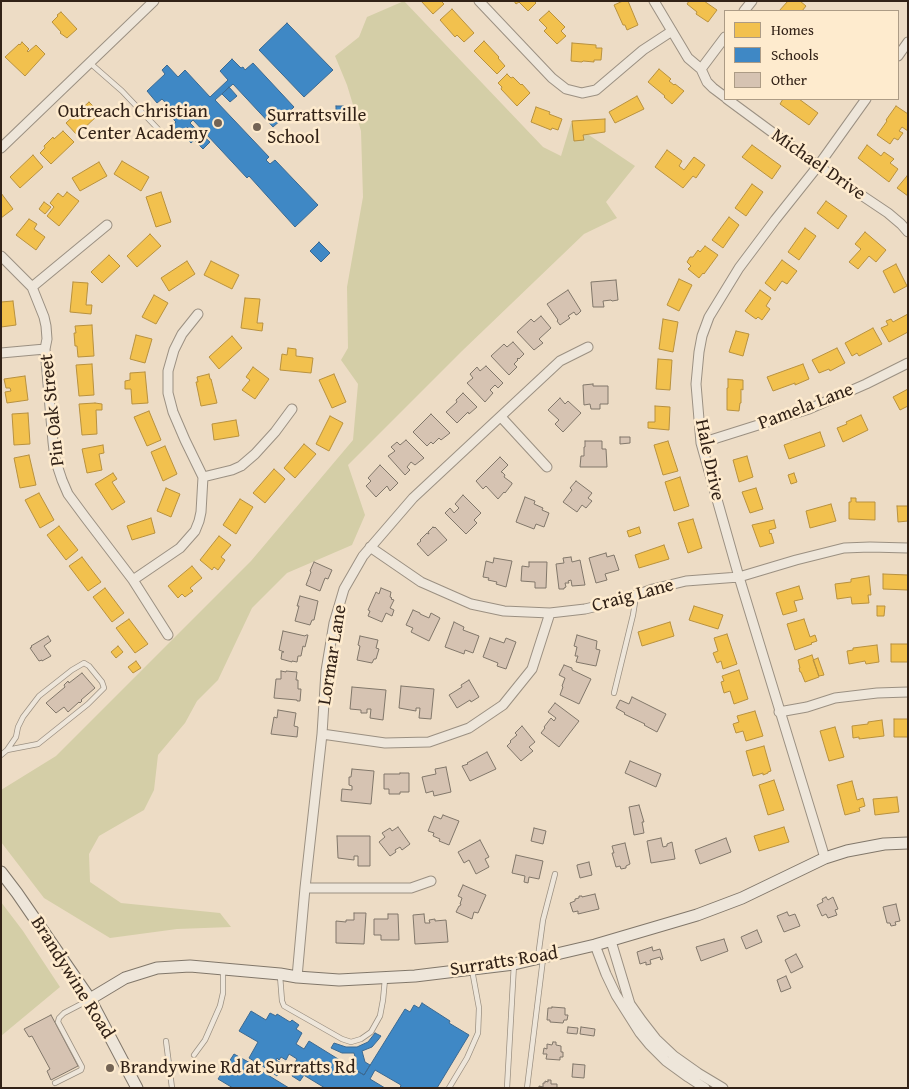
<!DOCTYPE html>
<style>
body{margin:0}
#map{position:relative;width:909px;height:1089px;overflow:hidden;background:#eddcc5;font-family:"Gentium Book Plus",serif}
canvas{display:block}
.frame{position:absolute;inset:0;border:2px solid #322217;pointer-events:none}
.legend{position:absolute;left:724px;top:10px;width:175px;height:90px;box-sizing:border-box;background:#feebce;border:1px solid #ac9b85;margin:0;padding:6px 9px;list-style:none;font-size:15px;color:#322217}
.legend li{display:flex;align-items:center;gap:10px;height:25px}
.legend b{width:25px;border:1px solid #ac9b85}
</style>
<div id="map">
<canvas width="909" height="1089"></canvas>
<div class="frame"></div>
<ul class="legend">
<li><b style="height:14px;background:#f2c14e"></b>Homes</li>
<li><b style="height:14px;background:#3f88c5"></b>Schools</li>
<li><b style="height:14px;background:#d6c3b2"></b>Other</li>
</ul>
</div>
<script>
const context = document.querySelector('canvas').getContext('2d');
context.lineJoin = 'round';
function paint(path, color) {
  context.fillStyle = color;
  context.fill(path, 'evenodd');
}
function shape(rows) {
  const path = new Path2D();
  for (const r of rows) {
    path.moveTo(r[0], r[1]);
    for (let i = 2; i < r.length; i += 2) path.lineTo(r[i], r[i + 1]);
  }
  return path;
}
function strokePath(path, color, width, dash) {
  context.strokeStyle = color;
  context.lineWidth = width;
  context.lineCap = dash ? 'butt' : 'round';
  context.setLineDash(dash || []);
  context.stroke(path);
}
function write(font, color, halo, rows, align = 'center') {
  context.font = font + ' "Gentium Book Plus",serif';
  context.lineWidth = 5;
  context.setLineDash([]);
  context.textBaseline = 'middle';
  context.strokeStyle = halo;
  context.fillStyle = color;
  for (const [text, x, y, turn = 0] of rows) {
    context.save();
    context.translate(x, y);
    context.rotate((+turn || 0) * Math.PI / 180);
    context.textAlign = isNaN(turn) ? turn : align;
    if (halo) context.strokeText(text, 0, 0);
    context.fillText(text, 0, 0);
    context.restore();
  }
}
const green = shape([
 [404,1,543,147,561,156,571,123,635,166,606,202,617,218,584,234,462,351,348,465,365,515,352,545,287,573,252,608,218,680,197,701,185,723,158,755,154,790,144,810,99,836,89,854,90,882,121,903,220,913,231,927,177,929,110,938,44,898,1,842,1,790,56,756,251,561,353,440,358,384,341,360,348,348,347,287,363,197,361,131,347,85,335,56,359,37,367,17],
 [1,902,23,931,60,987,1,1036]
]);
const homes = shape([
 [421,1,441,1,444,4,433,14,421,1],
 [514,1,534,1,536,3,528,11,519,2,516,4,514,1],
 [623,1,628,1,638,25,627,30,625,25,623,25,614,5,623,1],
 [689,1,704,1,717,10,708,22,696,14,697,12,687,4,689,1],
 [788,1,800,1,806,6,802,11,779,11,788,1],
 [452,9,474,33,464,42,457,35,455,37,440,20,452,9],
 [549,11,565,27,561,31,566,36,557,44,544,31,547,28,539,20,549,11],
 [61,12,77,29,67,38,60,33,61,32,52,22,58,16,57,15,61,12],
 [484,41,499,57,498,58,505,66,497,74,474,51,484,41],
 [22,42,29,49,27,51,28,52,36,45,45,54,25,76,5,57,19,44,20,45,22,42],
 [572,43,596,45,596,48,602,48,601,60,594,60,594,62,583,61,582,62,571,61,572,43],
 [659,69,671,79,669,81,674,85,675,84,684,91,672,104,664,97,665,96,648,82,659,69],
 [507,74,511,78,513,77,521,85,522,84,530,93,517,106,501,89,502,87,498,83,507,74],
 [637,96,644,109,615,123,609,112,637,96],
 [783,99,799,99,818,113,809,125,780,104,783,99],
 [89,102,100,113,77,135,66,123,89,102],
 [896,106,908,114,908,131,902,127,899,131,903,133,898,140,894,138,890,144,877,135,887,121,886,120,896,106],
 [536,107,550,112,549,114,562,119,558,130,552,128,551,130,531,122,536,107],
 [605,119,605,132,583,135,584,140,574,141,572,121,605,119],
 [63,131,74,142,51,164,40,153,45,148,44,146,53,137,54,139,63,131],
 [752,145,781,166,772,179,742,157,752,145],
 [867,145,881,156,884,152,894,159,890,163,898,169,889,182,858,158,867,145],
 [667,150,682,161,679,166,684,170,694,157,705,165,696,178,693,176,683,188,655,167,667,150],
 [33,155,43,167,20,188,10,177,33,155],
 [122,161,149,177,141,191,114,174,122,161],
 [99,162,107,176,80,191,72,178,99,162],
 [907,176,908,177,908,196,897,188,907,176],
 [752,184,763,192,746,216,735,208,752,184],
 [67,192,79,201,59,226,47,216,54,207,50,203,58,193,63,197,67,192],
 [161,192,171,222,156,227,146,197,161,192],
 [1,193,13,209,1,218,1,193],
 [826,201,847,216,838,229,817,213,826,201],
 [44,202,51,207,45,214,39,209,44,202],
 [729,217,739,225,723,248,712,240,729,217],
 [29,219,37,224,34,229,45,237,36,250,16,235,29,219],
 [805,228,816,236,799,260,788,252,805,228],
 [865,232,886,250,876,262,869,256,858,269,849,262,861,249,855,244,865,232],
 [150,234,161,246,137,267,127,256,150,234],
 [705,246,718,255,704,274,703,273,699,278,688,269,691,266,687,262,690,257,693,257,698,250,700,252,705,246],
 [109,255,120,266,102,283,91,272,109,255],
 [782,260,797,271,787,284,782,281,775,291,765,283,782,260],
 [187,261,195,274,169,291,161,278,187,261],
 [211,261,239,275,232,289,204,275,211,261],
 [896,264,907,286,894,293,883,271,896,264],
 [679,279,692,285,679,311,667,305,679,279],
 [73,282,88,283,86,305,92,305,91,314,70,312,73,282],
 [760,290,771,298,766,306,770,309,762,320,758,317,756,319,745,311,760,290],
 [154,295,168,303,156,324,142,317,154,295],
 [245,298,260,299,257,323,263,323,262,331,241,328,245,298],
 [13,301,16,325,1,327,1,302,13,301],
 [908,314,908,332,889,342,881,328,888,325,886,321,891,319,893,322,908,314],
 [663,319,678,322,673,352,659,349,663,319],
 [92,325,94,356,78,357,77,346,75,346,74,333,76,333,75,326,92,325],
 [873,328,882,344,859,356,857,353,852,356,845,343,873,328],
 [736,331,749,334,743,356,729,352,736,331],
 [136,335,152,339,145,363,130,359,136,335],
 [232,336,242,348,219,369,209,357,232,336],
 [288,348,296,349,296,356,313,358,311,373,280,370,282,354,287,355,288,348],
 [837,348,845,363,830,371,829,369,819,373,812,360,837,348],
 [658,359,672,360,670,390,656,389,658,359],
 [92,364,94,395,79,396,76,365,92,364],
 [803,364,809,379,795,385,795,383,773,391,767,377,803,364],
 [253,367,269,379,255,399,242,390,250,380,246,377,253,367],
 [145,372,148,403,132,404,131,389,125,389,125,381,130,380,130,373,145,372],
 [209,374,210,379,211,379,217,403,201,406,196,382,198,382,197,377,209,374],
 [334,374,346,402,332,408,319,380,334,374],
 [25,376,28,400,7,403,5,392,11,391,10,388,6,388,4,379,25,376],
 [728,379,743,380,743,390,741,389,741,403,740,403,739,411,727,410,727,388,728,388,728,379],
 [908,389,908,406,900,410,893,397,908,389],
 [95,403,102,404,102,410,96,410,97,434,82,435,79,404,95,403],
 [655,406,670,407,669,430,648,428,648,422,655,422,655,406],
 [149,411,161,440,147,446,134,417,149,411],
 [28,413,30,444,14,445,12,414,28,413],
 [861,415,868,430,843,442,837,428,847,424,846,422,861,415],
 [330,416,343,423,329,451,316,444,330,416],
 [236,420,239,436,214,440,212,424,236,420],
 [820,432,825,446,789,459,784,445,820,432],
 [668,441,678,471,663,475,654,445,668,441],
 [304,444,316,454,295,478,284,468,304,444],
 [103,445,104,453,99,454,102,470,87,473,82,449,103,445],
 [165,446,177,474,163,481,151,452,165,446],
 [29,455,36,485,20,488,14,458,29,455],
 [747,456,753,477,739,482,733,460,747,456],
 [274,469,285,479,265,503,253,493,274,469],
 [113,473,117,479,112,482,125,502,112,510,95,484,113,473],
 [794,473,797,482,791,484,788,475,794,473],
 [680,477,689,506,674,511,665,482,680,477],
 [166,488,180,494,171,517,157,511,166,488],
 [756,488,763,509,750,513,742,492,756,488],
 [39,493,54,520,40,528,25,500,39,493],
 [851,498,856,498,856,502,875,502,875,520,849,519,849,502,851,502,851,498],
 [240,499,253,507,236,534,223,525,240,499],
 [831,504,836,521,810,528,806,511,831,504],
 [897,506,908,506,908,521,898,522,897,506],
 [151,518,155,533,132,540,127,526,151,518],
 [693,519,702,548,688,553,678,523,693,519],
 [774,520,776,528,769,530,770,534,771,533,774,543,760,547,752,525,774,520],
 [59,526,78,550,66,560,47,535,59,526],
 [639,527,641,533,629,537,627,531,639,527],
 [219,536,231,545,221,557,225,560,218,570,214,567,212,570,200,560,219,536],
 [664,545,669,559,639,568,635,555,664,545],
 [82,557,101,582,88,591,69,566,82,557],
 [192,566,202,578,190,588,193,591,185,597,182,594,178,598,168,586,192,566],
 [883,574,908,575,908,590,883,589,883,574],
 [869,576,871,595,868,595,869,603,852,604,851,597,837,599,835,584,851,582,851,579,869,576],
 [799,586,803,599,794,601,797,611,783,615,776,593,799,586],
 [105,588,124,613,112,622,93,597,105,588],
 [694,606,723,615,718,629,689,620,694,606],
 [877,606,885,606,884,616,877,616,877,606],
 [129,619,148,644,135,653,116,628,129,619],
 [804,619,810,637,815,635,817,641,811,643,812,644,795,650,787,624,804,619],
 [670,622,674,636,642,646,638,632,670,622],
 [727,634,737,664,723,669,721,661,717,663,713,653,718,651,714,638,727,634],
 [891,644,908,644,908,662,891,662,891,644],
 [877,645,879,662,866,664,865,661,849,664,847,651,853,650,853,648,877,645],
 [118,646,123,652,116,658,111,652,118,646],
 [812,655,819,677,805,682,801,672,800,672,799,668,800,668,798,660,812,655],
 [818,658,824,675,819,676,813,660,818,658],
 [136,661,141,668,133,673,128,667,136,661],
 [739,670,748,699,734,704,730,691,724,693,721,682,724,681,722,676,739,670],
 [755,711,763,736,746,741,743,731,736,733,733,724,739,722,737,716,755,711],
 [894,719,908,719,908,737,894,737,894,719],
 [882,720,884,736,859,739,859,737,853,738,852,726,868,724,868,722,882,720],
 [835,727,844,757,829,761,820,731,835,727],
 [764,746,771,771,768,772,768,773,763,775,763,773,753,776,746,751,764,746],
 [774,780,784,810,768,815,759,785,774,780],
 [852,781,857,800,863,798,865,806,859,808,860,811,845,815,837,785,852,781],
 [897,797,899,812,875,815,873,799,897,797],
 [784,827,789,842,759,851,754,836,784,827]
]);
const schools = shape([
 [287,23,333,70,304,97,259,50,287,23],
 [232,59,241,68,243,67,245,70,253,63,294,107,286,115,287,117,284,120,282,119,273,127,233,84,215,100,269,157,266,160,270,164,275,160,318,205,295,227,249,176,247,178,193,120,190,123,201,134,191,143,188,140,194,134,187,127,176,137,168,129,176,122,173,119,177,115,162,99,157,103,147,91,165,74,162,70,167,65,178,77,185,70,210,97,228,80,220,71,232,59],
 [229,87,237,96,230,102,222,94,229,87],
 [336,106,344,106,344,120,336,120,336,106],
 [201,134,210,142,203,149,195,141,201,134],
 [319,242,330,253,321,262,310,251,319,242],
 [422,1003,450,1021,449,1023,469,1035,437,1088,400,1088,401,1085,375,1070,370,1079,385,1088,325,1088,292,1068,297,1059,289,1054,286,1060,281,1057,279,1060,277,1058,276,1060,284,1065,277,1076,261,1065,258,1069,289,1088,233,1088,218,1079,234,1054,252,1064,254,1061,249,1058,258,1042,239,1031,251,1011,266,1020,270,1013,276,1016,277,1014,290,1022,292,1020,299,1025,296,1029,302,1033,296,1044,304,1049,309,1041,364,1075,405,1009,410,1012,414,1005,419,1008,422,1003],
 [375,1033,381,1036,378,1040,372,1047,362,1051,365,1062,370,1065,364,1075,354,1069,357,1064,354,1053,342,1053,331,1048,334,1043,346,1047,357,1047,368,1042,375,1033],
 [295,1070,304,1075,300,1081,292,1076,295,1070]
]);
const building = shape([
 [616,280,618,300,612,301,611,300,603,301,604,307,593,307,591,282,616,280],
 [568,290,581,311,578,314,576,315,574,312,568,316,570,318,560,325,557,321,558,320,547,304,568,290],
 [541,316,551,328,539,339,543,343,534,350,517,332,531,319,534,322,541,316],
 [513,342,524,354,519,359,518,358,517,359,518,360,514,364,517,367,509,375,491,356,504,344,507,347,513,342],
 [486,366,503,383,498,388,495,385,490,390,493,393,485,402,467,383,473,378,470,374,477,367,480,371,486,366],
 [593,384,593,386,608,386,608,404,600,404,600,409,591,409,590,404,584,405,583,385,593,384],
 [463,393,477,407,469,414,468,412,457,423,446,412,457,402,456,400,463,393],
 [560,398,565,404,568,401,581,413,563,432,555,424,559,420,548,410,560,398],
 [431,414,450,433,441,440,439,438,433,444,431,442,427,446,413,432,431,414],
 [620,437,630,437,630,443,620,444,620,437],
 [406,440,424,458,415,465,411,462,407,467,410,470,405,475,388,456,395,451,391,447,397,442,400,445,406,440],
 [585,441,602,441,602,449,606,449,607,467,580,467,581,456,584,456,584,447,585,447,585,441],
 [500,457,508,465,501,472,502,472,505,475,504,477,512,483,512,484,505,493,504,492,498,499,486,486,483,489,476,481,500,457],
 [380,465,398,483,390,491,387,486,376,497,366,486,371,481,368,478,380,465],
 [576,481,592,493,588,498,592,501,586,508,582,505,577,512,563,502,572,490,570,488,576,481],
 [463,495,481,513,474,520,477,523,466,534,445,513,450,508,454,513,459,508,455,504,463,495],
 [525,497,535,501,534,504,543,508,542,510,549,513,544,527,536,524,534,529,516,522,525,497],
 [433,527,434,528,435,527,447,540,428,556,417,544,421,541,420,540,427,533,429,534,428,532,433,527],
 [606,553,607,557,614,555,619,570,605,574,607,580,596,583,589,558,606,553],
 [571,557,572,562,580,560,585,585,572,586,571,580,568,581,569,583,565,583,566,587,564,588,564,589,559,589,556,564,564,563,563,558,571,557],
 [494,558,512,561,506,587,496,584,497,582,488,580,489,578,483,577,486,561,493,563,494,558],
 [314,562,332,570,328,579,325,578,320,591,306,585,311,572,310,571,314,562],
 [529,562,547,562,546,588,535,588,535,582,521,581,522,566,529,567,529,562],
 [381,588,391,592,390,597,392,598,391,599,394,600,390,608,394,610,392,616,386,613,382,622,368,616,370,611,368,610,376,592,379,594,381,588],
 [300,596,318,601,314,620,312,620,310,625,295,621,299,606,297,606,300,596],
 [413,610,420,613,420,614,429,618,431,613,440,618,429,641,411,632,413,628,406,625,413,610],
 [454,622,464,627,463,630,479,636,473,653,465,650,464,654,445,647,454,622],
 [283,631,305,636,306,635,308,635,305,647,303,646,301,656,298,656,297,662,292,661,292,662,281,659,282,652,284,652,279,650,283,631],
 [577,635,597,641,596,649,600,650,596,666,576,662,578,656,575,656,577,647,574,646,577,635],
 [48,636,51,641,44,646,51,656,42,661,42,660,39,661,30,648,32,647,31,646,48,636],
 [360,636,378,640,376,648,379,649,376,659,374,659,372,663,357,660,360,646,358,645,360,636],
 [490,638,504,643,506,638,516,642,506,669,497,666,498,663,483,657,490,638],
 [564,665,572,668,572,670,591,679,579,704,560,695,563,687,562,686,565,678,559,675,564,665],
 [281,671,286,672,286,671,297,672,296,680,298,680,298,689,301,689,300,701,297,701,297,700,274,698,276,679,281,679,281,671],
 [82,673,95,688,81,700,82,701,80,703,79,702,68,712,64,707,56,713,46,703,65,687,64,685,68,681,69,683,82,673],
 [469,680,479,697,471,702,470,700,457,708,449,695,462,687,461,685,469,680],
 [401,686,434,689,431,719,419,718,420,708,416,708,416,711,399,708,401,686],
 [352,687,386,690,383,720,370,718,371,709,367,709,367,713,361,713,361,710,350,709,352,687],
 [632,697,666,714,657,732,644,725,645,724,624,714,625,713,616,708,620,700,629,704,632,697],
 [555,703,579,721,559,747,541,733,545,728,544,727,551,718,554,721,556,718,548,712,555,703],
 [278,710,296,713,294,726,298,727,297,737,271,734,274,717,277,718,278,710],
 [522,726,535,742,529,747,533,751,521,761,507,746,511,742,510,741,517,735,515,733,522,726],
 [487,752,496,769,470,781,462,766,468,764,467,763,487,752],
 [630,761,661,774,656,787,625,773,630,761],
 [446,767,451,792,434,796,433,791,426,793,422,777,436,774,435,769,446,767],
 [352,769,374,771,371,804,341,801,342,789,352,790,352,786,349,785,349,777,351,777,352,769],
 [400,773,409,773,409,792,400,792,400,794,389,794,389,789,384,789,384,774,400,774,400,773],
 [639,805,644,822,642,822,644,833,634,835,629,807,639,805],
 [443,815,459,821,449,845,439,841,440,839,433,836,434,833,428,831,434,816,441,819,443,815],
 [398,827,410,844,402,850,400,847,395,850,396,852,390,856,379,842,385,837,382,833,390,828,392,831,398,827],
 [534,828,546,831,543,844,531,841,534,828],
 [337,836,370,836,370,866,358,866,358,856,354,856,354,860,338,858,337,836],
 [661,838,663,847,667,846,667,844,672,842,675,859,651,863,647,841,661,838],
 [726,838,731,852,700,864,695,850,726,838],
 [480,840,489,857,485,859,489,867,476,874,469,860,464,863,458,852,480,840],
 [625,843,630,864,626,866,626,868,621,869,620,866,616,867,612,853,614,853,612,846,625,843],
 [516,855,543,861,539,879,529,877,528,883,524,882,525,876,512,873,516,855],
 [589,862,592,875,580,878,577,866,577,865,589,862],
 [463,885,486,895,478,913,474,912,472,919,456,912,459,906,460,906,461,904,460,904,462,898,458,896,463,885],
 [595,894,599,909,578,914,578,911,573,912,570,903,575,901,575,899,579,898,579,896,582,896,582,897,595,894],
 [826,897,828,900,833,897,838,909,835,910,837,915,828,918,826,914,822,916,817,905,823,902,822,899,826,897],
 [896,904,900,921,895,922,896,925,891,926,890,923,887,923,883,907,896,904],
 [787,912,789,916,795,914,800,926,784,932,777,916,787,912],
 [354,913,366,913,364,944,336,943,336,921,346,922,346,920,354,920,354,913],
 [388,914,398,914,399,940,381,940,381,935,374,935,374,919,388,919,388,914],
 [424,914,425,923,430,923,429,920,435,919,435,921,446,920,448,942,415,944,413,915,424,914],
 [757,930,762,942,746,949,741,937,757,930],
 [724,939,728,951,701,961,696,947,724,939],
 [652,947,653,951,660,949,663,959,661,960,660,957,650,960,651,964,646,965,646,962,640,964,637,952,652,947],
 [796,954,803,967,791,973,785,960,796,954],
 [786,976,791,988,781,992,777,980,786,976],
 [552,1007,565,1008,565,1015,568,1015,567,1020,564,1020,563,1023,550,1022,550,1020,547,1020,548,1008,552,1008,552,1007],
 [51,1015,78,1066,51,1080,47,1071,50,1069,32,1036,29,1037,24,1029,51,1015],
 [568,1027,578,1028,577,1034,567,1033,568,1027],
 [581,1027,595,1029,594,1036,580,1034,581,1027],
 [553,1042,556,1042,556,1045,561,1046,561,1052,563,1052,563,1057,560,1057,560,1060,546,1059,547,1054,543,1054,544,1048,547,1049,547,1044,552,1045,553,1042],
 [573,1064,585,1065,584,1078,572,1077,573,1064],
 [548,1080,551,1080,551,1084,557,1084,557,1088,539,1088,539,1086,543,1087,543,1083,545,1083,545,1081,548,1082,548,1080]
]);
const lane = shape([
 [90,63,122,91,158,129],
 [614,693,633,615,636,596],
 [1,755,7,750,16,737,18,727,23,717,39,696,72,670,84,663,89,666,102,682,104,688,88,704,38,744,7,750],
 [538,957,543,920,555,874],
 [280,976,282,1001,284,1006,342,1039,351,1042,361,1039,371,1032,380,1016,383,1000,385,979],
 [166,1041,172,1088],
 [194,1055,205,1040,220,1006,223,993,223,971],
 [55,1083,81,1070,82,1067,58,1022,59,1018,64,1013,89,1000],
 [449,1088,467,1058,478,1033,479,1008,472,970],
 [507,1088,514,964],
 [527,1088,543,959]
]);
const street = shape([
 [479,1,552,78,566,89,582,93,596,90,643,50,672,31],
 [654,1,688,58,701,69,707,82,713,88,725,97],
 [744,11,752,1],
 [898,56,908,42],
 [701,69,725,37],
 [727,99,818,166,888,213,901,224,908,232],
 [1,148,154,1],
 [1,256,32,287,44,317,46,326,47,339,45,349,53,442,55,459,62,480,68,494,85,517,133,580,168,635],
 [32,287,107,225],
 [1,353,45,349],
 [501,417,547,467],
 [701,443,809,409,866,384,908,363],
 [203,477,232,470,241,466,255,454,275,432,292,409],
 [370,547,421,582,471,604,504,611,550,613,585,609,623,600,653,589,686,581,739,577,796,560,844,548,870,547,908,548],
 [133,580,180,548,195,531,199,521,201,512,203,477,185,440,173,412,168,393,168,371,174,350,182,334,198,314],
 [779,712,807,707,835,698,877,693,908,692],
 [322,734,385,743,429,742,469,728,503,705,532,669,550,613],
 [825,858,739,577,701,443,696,384,699,352,702,336,709,317,739,268,775,220,818,166,866,99],
 [305,888,411,888,431,881],
 [611,941,630,1004,642,1021,656,1039,674,1056,698,1073,723,1088],
 [595,945,606,974,616,995,640,1033,649,1044,666,1061,688,1077,705,1088],
 [297,977,305,888,322,734,326,671,334,623,344,589,363,556,413,498,560,361,588,347]
]);
const secondary = shape([
 [1,872,17,893,90,999,137,1088],
 [90,999,125,978,157,968,190,966,280,974,297,977,339,980,415,976,514,964,595,945,697,915,742,898,825,858,847,851,884,844,908,843]
]);
const markers = [
 [218,123,5,"#736354"],
 [257,127,5,"#736354"],
 [110,1068,5,"#736354"]
];
const poiNames = [
 ["Outreach Christian",208,112,"right"],
 ["Center Academy",208,134,"right"],
 ["Surrattsville",267,116],
 ["School",267,138],
 ["Brandywine Rd at Surratts Rd",120,1068]
];
const streetNames = [
 ["Michael Drive",818,165,35],
 ["Pamela Lane",806,407,-21],
 ["Pin Oak Street",53,410,-96],
 ["Hale Drive",709,460,78],
 ["Craig Lane",633,596,-15],
 ["Lormar Lane",333,655,-81],
 ["Surratts Road",504,962,-9],
 ["Brandywine Road",72,978,58]
];
paint(green, '#d4cea7');
paint(homes, '#f2c14e');
strokePath(homes, '#b8913e', 1);
paint(schools, '#3f88c5');
strokePath(schools, '#3b6991', 1);
paint(building, '#d6c3b2');
strokePath(building, '#81776a', 1);
strokePath(lane, '#9b9082', 6);
strokePath(street, '#9b9082', 11);
strokePath(secondary, '#81776a', 13);
strokePath(lane, '#eee6da', 4.5);
strokePath(street, '#eee6da', 9);
strokePath(secondary, '#eee6da', 11);
for (const [x, y, r, color] of markers) {
  const dot = new Path2D();
  dot.arc(x, y, r, 0, 2 * Math.PI);
  context.fillStyle = color;
  context.fill(dot);
  strokePath(dot, '#feebce', 2);
}
write('19px', '#322217', '#feebce', poiNames, 'left');
write('19px', '#322217', '#feebce', streetNames);
</script>
